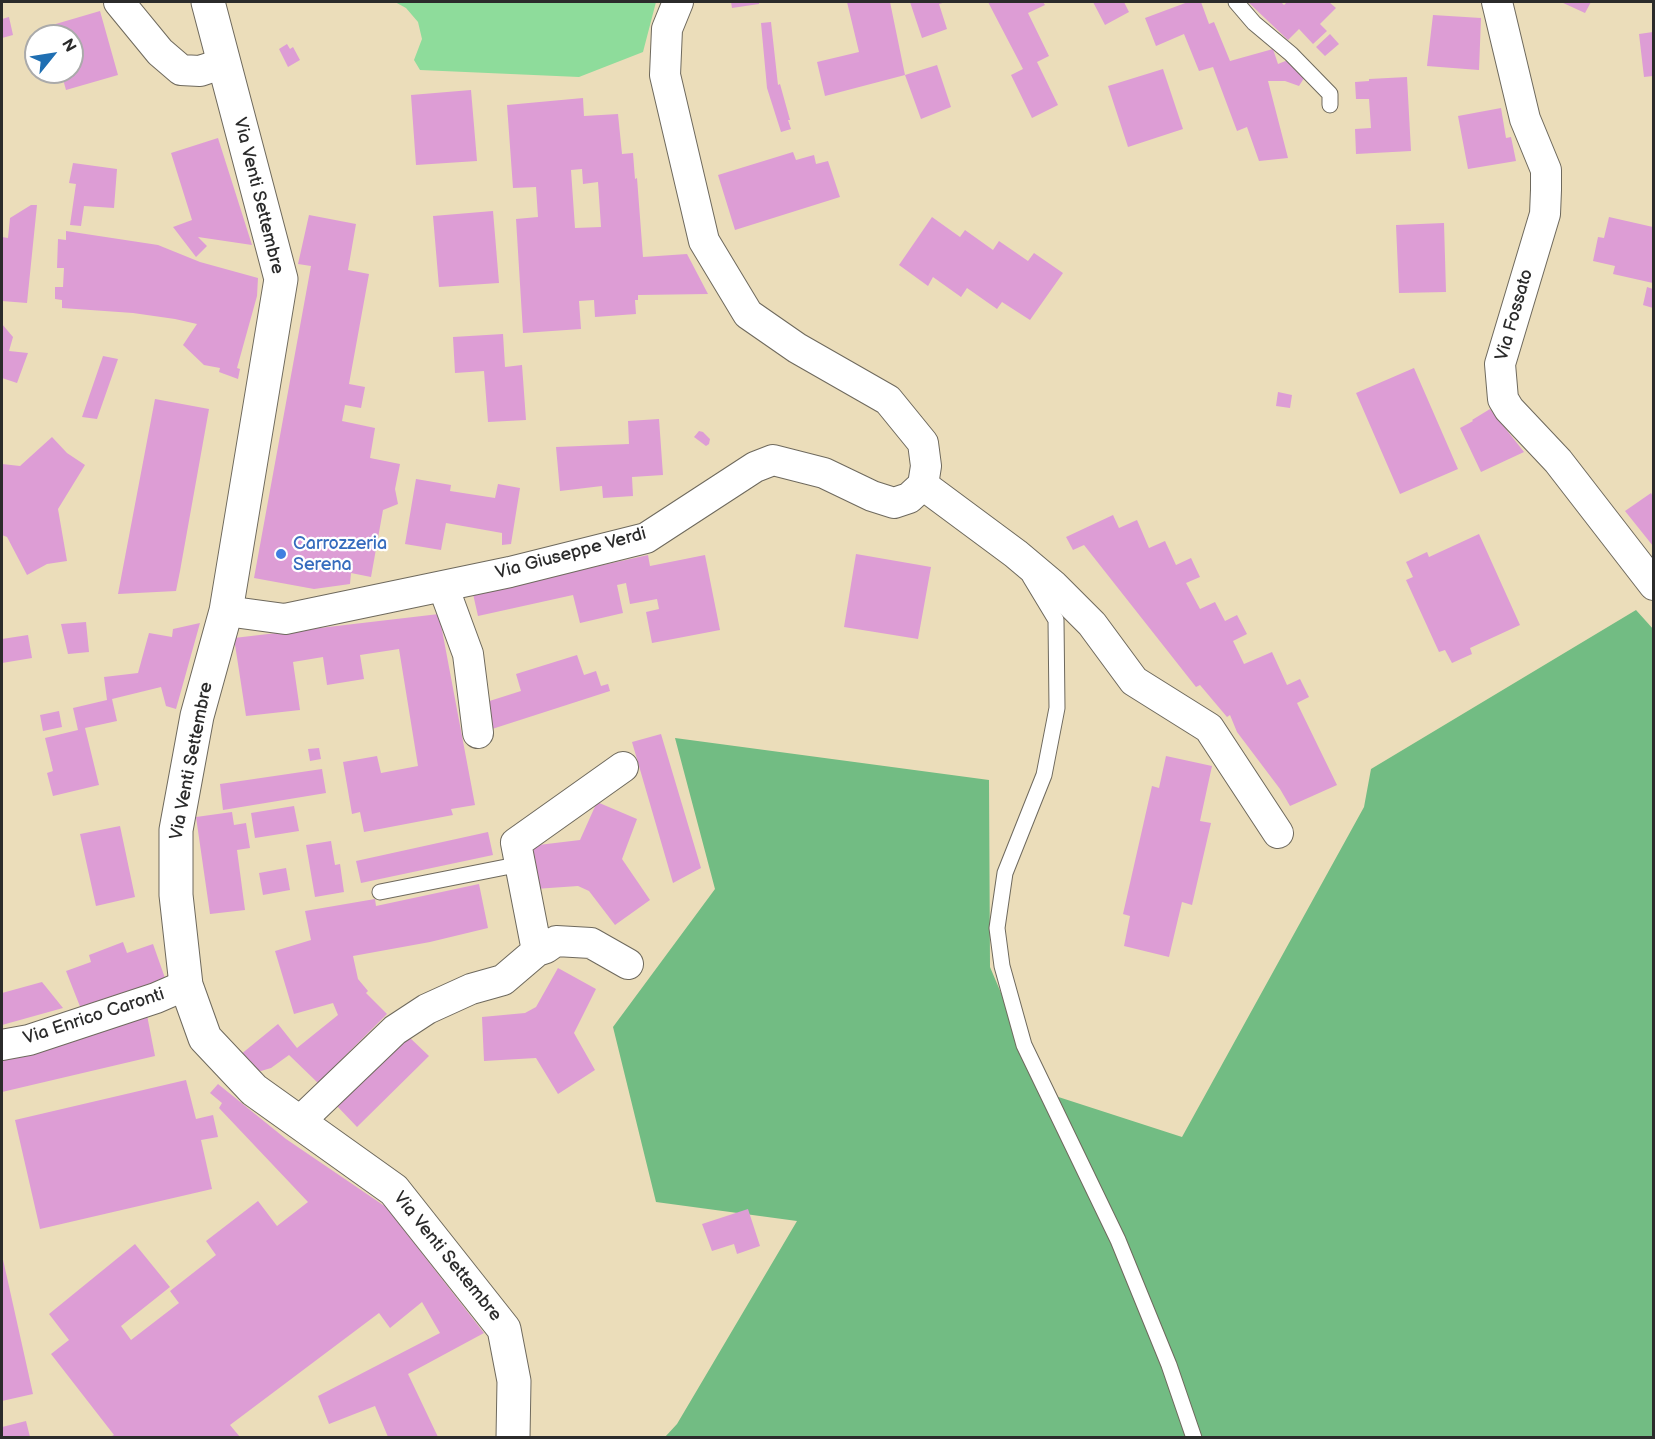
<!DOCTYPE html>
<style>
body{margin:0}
#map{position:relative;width:1655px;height:1439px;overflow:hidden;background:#ebddba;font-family:"Balsamiq Sans",sans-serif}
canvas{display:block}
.frame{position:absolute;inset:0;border:3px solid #2b2b2b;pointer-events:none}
.north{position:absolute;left:24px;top:24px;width:60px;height:60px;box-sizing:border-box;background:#fff;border:2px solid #aaa;border-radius:50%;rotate:60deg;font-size:16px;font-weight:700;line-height:24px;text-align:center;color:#2b2b2b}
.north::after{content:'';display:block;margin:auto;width:21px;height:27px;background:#1f6fb2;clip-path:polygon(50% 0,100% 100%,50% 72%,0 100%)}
</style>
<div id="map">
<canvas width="1655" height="1439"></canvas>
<div class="frame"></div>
<div class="north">N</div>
</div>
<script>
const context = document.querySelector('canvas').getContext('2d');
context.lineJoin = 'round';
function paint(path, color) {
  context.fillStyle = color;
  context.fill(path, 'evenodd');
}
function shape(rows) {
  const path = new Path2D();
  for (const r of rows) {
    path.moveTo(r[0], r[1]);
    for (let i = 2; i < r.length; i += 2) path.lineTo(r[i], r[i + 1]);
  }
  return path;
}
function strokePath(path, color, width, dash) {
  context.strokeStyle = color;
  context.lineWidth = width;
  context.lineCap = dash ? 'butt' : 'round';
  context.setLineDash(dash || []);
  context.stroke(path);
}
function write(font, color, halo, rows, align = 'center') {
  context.font = font + ' "Balsamiq Sans",sans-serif';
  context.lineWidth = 4.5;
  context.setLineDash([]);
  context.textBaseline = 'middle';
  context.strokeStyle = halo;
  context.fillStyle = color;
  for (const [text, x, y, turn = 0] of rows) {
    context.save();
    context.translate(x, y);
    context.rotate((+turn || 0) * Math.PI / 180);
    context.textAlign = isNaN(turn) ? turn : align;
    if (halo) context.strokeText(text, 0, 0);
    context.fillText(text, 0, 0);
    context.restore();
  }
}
const green = shape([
 [395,2,656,2,643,52,579,77,420,70,414,60,422,39,418,22,406,8]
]);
const forest = shape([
 [1636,610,1654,630,1653,1437,665,1437,677,1424,797,1221,656,1202,613,1027,715,889,675,738,989,780,990,967,1043,1092,1182,1137,1364,807,1371,769]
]);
const building = shape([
 [731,2,759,2,759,4,732,8],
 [847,2,890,2,905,75,937,65,951,107,921,119,905,75,825,96,817,62,859,52],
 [910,2,946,2,939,4,947,29,922,38],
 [988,2,1043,2,1045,5,1028,13,1049,56,1037,62,1058,105,1032,118,1011,75,1023,69],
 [1093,2,1124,2,1129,12,1105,25],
 [1188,2,1201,2,1209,24,1214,22,1230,61,1273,49,1278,64,1288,60,1306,75,1299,86,1285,81,1268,81,1288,158,1259,161,1247,127,1237,131,1213,67,1199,71,1184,34,1156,46,1145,18],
 [1248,2,1281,2,1284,5,1287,2,1329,2,1336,8,1320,24,1327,31,1313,44,1299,29,1288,40],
 [1561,2,1591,2,1585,13],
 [100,11,118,75,66,90,61,72,72,72,72,36,44,36,42,28],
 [1433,15,1481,18,1479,70,1427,66],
 [9,17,13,35,2,38,2,19],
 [771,22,778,85,780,84,790,120,788,120,791,129,781,132,767,88,761,23],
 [1653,32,1653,76,1644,77,1639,34],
 [1330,34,1339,44,1325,56,1316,47],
 [287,44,290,49,293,47,300,60,288,67,279,49],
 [1163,69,1183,129,1128,147,1108,86],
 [1407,77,1411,151,1356,154,1355,129,1371,128,1369,99,1356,99,1355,82,1369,81,1369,79],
 [471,90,477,161,416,165,411,95],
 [583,98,584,116,618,114,622,154,633,153,635,179,637,178,643,257,687,254,708,294,638,295,638,300,635,300,636,314,595,317,594,300,579,301,581,329,523,333,516,219,538,217,536,187,513,188,507,105],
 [582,169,583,184,598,182,601,227,575,228,571,170],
 [1501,108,1506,138,1511,137,1516,161,1468,169,1458,116],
 [218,138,252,245,198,237,207,246,196,257,173,227,192,220,171,153],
 [793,152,796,160,814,155,816,164,828,161,840,197,735,230,718,175],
 [73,163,117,169,114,208,84,206,81,226,70,225,76,184,69,183],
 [31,205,37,205,27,303,2,301,2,237,8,238,10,218],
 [493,211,499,283,439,287,433,216],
 [309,215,356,224,348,270,369,274,349,384,365,387,361,408,345,405,342,421,375,428,370,458,400,464,395,489,398,504,383,510,371,577,351,573,350,584,314,589,254,578,311,266,298,264],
 [932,217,960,237,965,230,993,250,999,241,1028,261,1034,253,1063,273,1030,320,1002,302,997,309,967,288,961,297,933,277,928,286,899,265],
 [1609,217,1653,227,1653,283,1613,274,1615,266,1593,261,1598,237,1604,238],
 [1444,223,1446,292,1399,293,1396,225],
 [66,231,158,245,200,262,258,278,257,296,237,368,240,369,238,379,219,372,220,368,204,365,183,345,197,324,175,319,133,313,62,308,62,300,55,299,55,287,63,287,64,268,57,268,58,239,66,240],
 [1647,287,1653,289,1653,308,1643,305],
 [2,324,13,337,9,351,28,353,17,383,2,378,3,370,2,368],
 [503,334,505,367,522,365,526,420,488,422,484,371,455,373,453,337],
 [103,356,118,359,97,419,82,417],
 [1414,368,1458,469,1400,494,1356,393],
 [1278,392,1292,395,1290,408,1276,406],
 [155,399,209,409,180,571,176,591,118,594],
 [1490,409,1524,452,1481,472,1460,428,1473,421,1472,420],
 [659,419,663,475,632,477,633,496,603,498,602,486,560,491,556,447,629,444,628,421],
 [699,431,703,432,710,439,709,444,706,446,694,437],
 [52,437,67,453,85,465,58,509,67,561,47,564,27,575,7,537,2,535,2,464,20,466],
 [416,479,451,485,450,491,495,498,498,484,520,488,511,544,502,545,502,533,446,523,441,550,405,544],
 [1651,493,1653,497,1653,546,1625,511],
 [1113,515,1119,528,1137,520,1149,548,1165,541,1176,565,1191,558,1200,577,1186,583,1200,609,1215,602,1225,621,1237,615,1247,634,1233,641,1244,664,1272,652,1287,685,1300,679,1309,697,1297,703,1337,785,1290,806,1280,789,1237,732,1230,715,1227,717,1200,685,1196,687,1084,545,1073,550,1066,537],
 [1479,534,1520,625,1470,648,1472,654,1452,663,1445,650,1439,652,1406,580,1413,577,1406,562,1427,552,1429,557],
 [856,554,931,567,918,639,844,627],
 [648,555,650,566,705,555,720,630,652,643,646,612,659,609,657,599,630,604,626,583,617,585,623,613,580,623,573,595,478,616,473,594],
 [439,614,475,805,451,809,453,815,364,832,360,812,352,814,343,762,377,756,381,773,418,766,399,649,360,655,364,679,327,685,323,657,293,662,300,710,246,716,234,638],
 [86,622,89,652,68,654,61,624],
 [200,623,176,709,166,706,161,687,112,699,117,721,85,728,99,785,53,796,47,773,53,771,45,738,78,730,73,708,107,700,104,677,138,673,149,633,172,637,173,629],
 [28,635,32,658,2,663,2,639],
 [577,655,584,675,596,671,601,686,608,684,610,691,489,730,480,704,521,691,516,674],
 [59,711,62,727,43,731,40,715],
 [661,734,701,868,673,883,632,742],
 [319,748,321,759,310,761,308,749],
 [1166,756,1212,766,1200,821,1211,823,1192,905,1182,902,1169,957,1124,946,1130,916,1123,914,1152,786,1159,788],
 [322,769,326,793,223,810,220,784],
 [597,802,637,819,622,859,650,900,615,925,589,891,578,886,535,889,530,846,580,840],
 [294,806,299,831,255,838,251,813],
 [232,812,234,825,246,823,250,848,237,850,245,910,210,914,196,817],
 [120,826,135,897,96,906,80,834],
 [488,832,493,855,361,883,356,861],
 [331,841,335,865,340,864,344,892,315,897,306,845],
 [286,868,290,890,263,895,259,873],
 [479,884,488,928,430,942,353,956,358,979,368,991,366,993,387,1014,318,1083,289,1055,271,1068,261,1071,254,1069,240,1055,278,1024,297,1048,338,1015,333,1003,294,1014,275,951,311,940,305,911,375,899,376,906],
 [123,942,127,953,153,944,165,978,81,1009,66,971,91,962,89,955],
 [558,968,596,989,574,1033,595,1070,558,1094,536,1058,484,1061,482,1017,525,1013,536,1007],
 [42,982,63,1008,2,1025,2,993],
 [146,1010,155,1056,2,1092,2,1052],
 [408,1036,429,1056,357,1127,337,1106],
 [186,1080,196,1119,213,1115,218,1137,201,1140,212,1189,40,1229,15,1120],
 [218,1084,286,1139,386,1207,484,1333,408,1374,438,1437,388,1437,375,1406,329,1424,318,1396,440,1333,422,1302,390,1328,379,1313,230,1425,240,1437,113,1437,112,1436,114,1435,51,1354,69,1340,49,1314,135,1244,170,1287,121,1326,131,1340,179,1303,170,1291,216,1255,206,1241,258,1201,277,1226,308,1202,219,1108,222,1103,210,1093],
 [748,1209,760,1246,737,1254,734,1244,712,1251,702,1224],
 [2,1255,33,1394,2,1401],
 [26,1421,30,1437,2,1437,2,1427]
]);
const service = shape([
 [1236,2,1254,23,1291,54,1330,94,1330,105],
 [1030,577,1056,620,1057,708,1044,775,1005,873,997,928,1002,966,1024,1045,1118,1240,1169,1365,1194,1438],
 [380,892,521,864]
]);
const minor = shape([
 [119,2,160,52,181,70,200,71,224,63],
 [1497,2,1525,119,1546,170,1546,190,1545,214,1500,364,1503,399,1509,409,1558,461,1654,585],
 [923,485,1016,554,1054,586,1092,624,1134,681,1209,728,1278,833],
 [443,586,468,654,478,733],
 [226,611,285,619,510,572,646,538,755,467,773,460,824,473,872,496,894,503,909,498,923,485,926,466,923,443,888,400,797,348,748,314,704,241,665,75,667,29,678,2],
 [537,951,516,843,623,767],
 [2,1045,29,1040,156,998,186,985],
 [299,1122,395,1030,427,1009,471,989,503,980,537,951,546,948,556,941,591,943,628,964]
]);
const tertiary = shape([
 [208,2,281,279,226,611,197,716,176,830,176,895,186,985,205,1038,254,1090,394,1190,504,1329,514,1381,513,1438]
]);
const markers = [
 [281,554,6,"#3f7fe0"]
];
const streetNames = [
 ["Via Venti Settembre",258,196,76],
 ["Via Fossato",1515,315,-74],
 ["Via Giuseppe Verdi",571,554,-15],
 ["Via Venti Settembre",192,761,-79],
 ["Via Enrico Caronti",94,1017,-18],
 ["Via Venti Settembre",447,1257,51]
];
const shopNames = [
 ["Carrozzeria",293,544],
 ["Serena",293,565]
];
paint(green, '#8edc9b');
paint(forest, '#72bc83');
paint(building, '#dd9dd5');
strokePath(service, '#6e695d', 17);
strokePath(minor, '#6e695d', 32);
strokePath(tertiary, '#6e695d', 35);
strokePath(service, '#fff', 15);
strokePath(minor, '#fff', 30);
strokePath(tertiary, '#fff', 33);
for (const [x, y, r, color] of markers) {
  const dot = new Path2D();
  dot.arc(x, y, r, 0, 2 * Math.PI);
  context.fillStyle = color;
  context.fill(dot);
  strokePath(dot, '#fff', 2);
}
write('18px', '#2b2b2b', '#fff', streetNames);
write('18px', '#366cbe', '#fff', shopNames, 'left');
</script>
